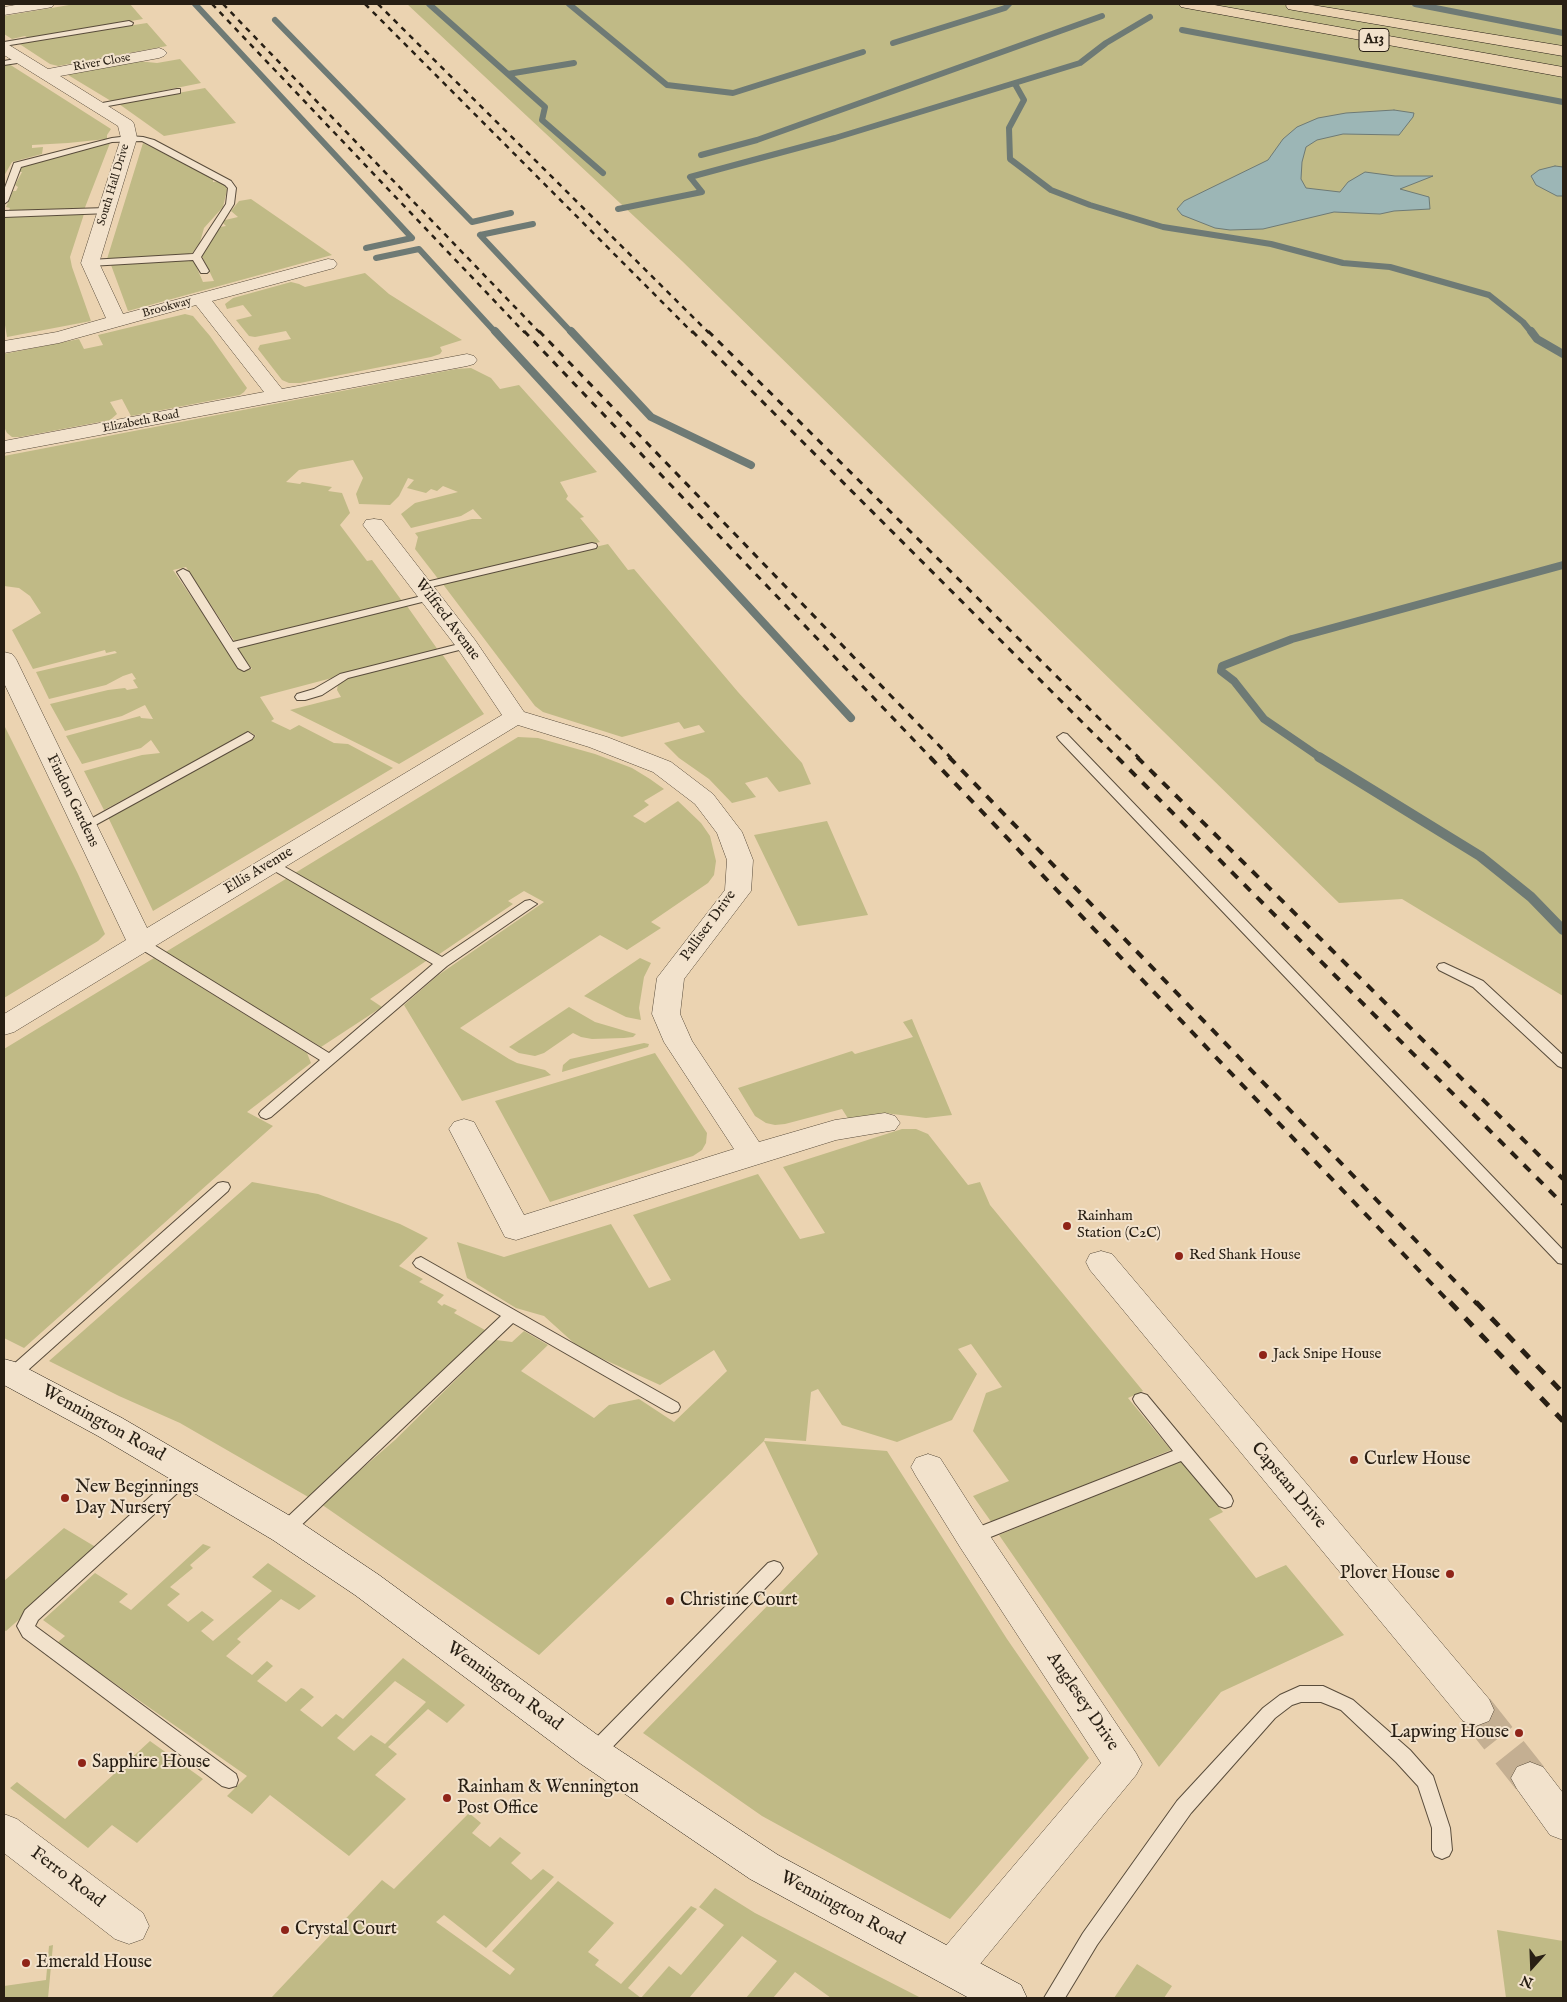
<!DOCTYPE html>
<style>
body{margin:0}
#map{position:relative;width:1567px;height:2002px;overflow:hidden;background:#ebd3b1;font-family:"IM FELL English",serif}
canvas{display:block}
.frame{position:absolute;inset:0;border:5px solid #281f14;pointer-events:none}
.north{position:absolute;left:1507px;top:1942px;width:50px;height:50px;-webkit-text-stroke:4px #f2e2cc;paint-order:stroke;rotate:200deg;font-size:14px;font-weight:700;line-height:20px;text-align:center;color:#281f14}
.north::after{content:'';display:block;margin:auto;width:18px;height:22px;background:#281f14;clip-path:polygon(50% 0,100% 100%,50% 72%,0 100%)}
</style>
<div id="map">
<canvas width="1567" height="2002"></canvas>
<div class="frame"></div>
<div class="north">N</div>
</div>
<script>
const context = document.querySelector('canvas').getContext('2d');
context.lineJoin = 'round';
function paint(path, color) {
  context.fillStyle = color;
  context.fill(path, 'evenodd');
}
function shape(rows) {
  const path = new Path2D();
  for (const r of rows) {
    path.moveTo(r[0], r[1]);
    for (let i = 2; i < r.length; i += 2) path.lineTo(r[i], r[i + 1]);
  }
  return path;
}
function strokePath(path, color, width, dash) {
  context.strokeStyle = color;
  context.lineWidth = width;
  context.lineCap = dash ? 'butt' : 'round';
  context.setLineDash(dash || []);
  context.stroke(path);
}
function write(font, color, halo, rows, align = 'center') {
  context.font = font + ' "IM FELL English",serif';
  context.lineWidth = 4;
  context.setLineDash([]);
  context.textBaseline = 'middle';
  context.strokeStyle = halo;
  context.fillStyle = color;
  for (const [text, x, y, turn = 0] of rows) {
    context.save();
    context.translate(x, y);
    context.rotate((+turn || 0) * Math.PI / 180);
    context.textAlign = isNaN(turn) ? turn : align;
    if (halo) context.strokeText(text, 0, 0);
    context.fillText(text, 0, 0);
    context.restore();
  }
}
const green = shape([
 [75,4,130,4,143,19,28,38,25,36,12,39,4,34,4,16],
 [407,4,1563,4,1563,996,1402,899,1339,903,682,261],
 [147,23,167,46,58,66,50,64,18,43],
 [180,59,201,83,111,101,68,75,74,72,137,61,157,63],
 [9,64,111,129,107,135,107,139,68,143,32,145,32,148,43,147,42,154,12,162,4,176,4,65],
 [205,88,236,123,164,136,119,104],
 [110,143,84,210,8,212,10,208,6,207,13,191,16,191,18,187,15,185,22,172,19,172,22,165],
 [143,143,213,178,213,182,219,181,226,186,227,190,223,207,204,228,200,242,191,255,107,259],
 [251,199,332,255,128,311,111,265,193,259,203,282,214,281,201,254,207,243,220,227,226,226,221,221,238,217,231,211,239,201],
 [84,214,70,257,72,267,91,321,7,337,4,319,4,218,9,216],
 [365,273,389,294,462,340,440,347,442,351,440,354,431,357,300,383,289,383,282,380,258,349,260,345,291,339,286,331,255,337,249,336,236,320,252,316,243,305,227,309,225,304,233,298,291,282,299,284,305,287],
 [185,314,193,316,210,336,247,388,244,392,240,395,131,416,122,399,110,402,117,414,110,420,20,437,12,437,7,433,4,427,4,354,79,339,84,349,103,345,98,335],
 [471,368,491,378,500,389,519,385,597,472,560,482,568,496,566,499,584,517,580,518,600,542,439,580,415,549,418,537,415,533,472,519,482,519,473,509,461,516,411,528,401,514,415,503,458,492,443,486,437,491,431,489,426,493,407,488,414,480,408,478,399,496,390,505,359,504,356,494,363,478,353,460,299,470,286,482,300,484,302,482,332,487,328,491,342,493,350,513,340,525,367,561,372,560,402,601,235,642,186,567,173,570,242,671,252,669,236,647,407,606,438,650,260,697,274,719,271,721,290,730,299,725,334,743,348,744,393,768,153,911,108,817,256,736,250,732,104,810,84,771,142,755,160,753,151,740,141,748,82,764,66,736,140,716,141,718,153,719,145,705,122,716,65,731,50,704,108,690,125,688,127,690,138,688,133,680,136,679,132,673,123,676,106,685,49,699,36,672,117,653,115,651,106,653,105,650,33,669,12,630,41,613,30,596,19,588,4,586,4,456,456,369],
 [608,544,628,570,634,569,738,692,802,763,811,784,779,792,767,777,745,783,756,797,732,803,709,779,679,758,664,743,705,732,699,725,684,729,679,722,622,737,543,712,535,706,442,583],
 [442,654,484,714,399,764,290,710,341,697,337,690,338,684,351,676],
 [4,725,78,874,105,934,98,941,4,998],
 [518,737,538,738,595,754,632,768,650,779,664,789,644,801,649,805,633,816,645,823,678,801,701,823,710,836,716,861,714,875,708,883,651,922,661,928,627,950,600,935,460,1028,509,1059,517,1063,545,1070,551,1075,462,1101,404,1005,437,976,544,902,524,891,508,901,513,904,438,955,295,873],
 [827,821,868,915,798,926,754,835],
 [289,877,429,959,370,999,382,1007,321,1047,164,953],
 [154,958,307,1053,311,1063,247,1112,273,1126,24,1348,4,1338,4,1049],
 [640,958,651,963,644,977,639,1008,641,1020,626,1017,584,996],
 [569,1007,595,1022,636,1034,633,1037,624,1038,592,1039,581,1037,573,1033,544,1053,535,1056,519,1053,509,1047],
 [912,1019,952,1115,926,1118,884,1113,849,1120,842,1109,785,1124,775,1125,766,1123,755,1116,738,1088,852,1051,855,1054,913,1037,903,1022],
 [644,1043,649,1044,648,1047,562,1072,563,1065,570,1059],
 [655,1053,707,1133,706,1143,702,1150,693,1156,550,1202,495,1101],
 [902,1129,916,1129,928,1134,968,1185,980,1182,990,1205,1143,1391,1128,1398,1171,1450,992,1523,973,1496,1009,1481,973,1431,986,1393,1002,1387,971,1344,958,1349,977,1374,952,1420,897,1442,842,1425,818,1389,811,1392,806,1441,765,1438,764,1441,887,1451,1007,1639,1089,1758,950,1919,762,1816,643,1733,818,1554,764,1441,539,1655,321,1504,395,1440,496,1340,512,1342,524,1331,548,1345,521,1371,594,1418,609,1405,639,1399,674,1422,727,1371,714,1350,660,1385,594,1355,575,1344,544,1316,516,1308,467,1278,457,1242,504,1257,611,1224,649,1288,671,1280,633,1215,758,1174,800,1239,825,1233,783,1167],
 [252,1182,318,1194,400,1224,428,1238,399,1266,423,1279,419,1282,444,1295,437,1302,442,1306,444,1304,457,1310,454,1313,485,1330,310,1498,180,1423,119,1396,49,1361],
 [1183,1460,1223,1512,1209,1519,1256,1578,1286,1565,1344,1635,1221,1692,1159,1767,999,1535],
 [64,1528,99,1549,6,1631,4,1630,4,1581],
 [203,1544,211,1547,190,1565,193,1568,170,1587,180,1594,167,1605,188,1622,202,1611,214,1620,201,1631,213,1641,272,1591,252,1577,268,1563,316,1596,299,1610,281,1599,237,1639,241,1642,226,1656,252,1675,267,1661,273,1666,257,1681,286,1702,301,1688,304,1689,314,1697,300,1710,322,1727,336,1714,343,1719,403,1658,465,1705,447,1723,428,1709,388,1747,397,1754,375,1775,406,1799,349,1856,270,1795,252,1814,227,1796,247,1776,57,1643,65,1636,43,1620,95,1573,128,1594,119,1602,131,1610],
 [395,1681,426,1702,385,1744,371,1735,354,1751,337,1738],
 [150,1741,203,1779,137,1843,112,1825,88,1848,10,1788,17,1782,65,1819],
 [469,1813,481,1823,472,1833,490,1847,500,1837,521,1853,511,1863,531,1880,543,1869,554,1877,486,1948,444,1915,436,1922,510,1975,515,1969,492,1951,558,1881,614,1923,588,1952,599,1960,595,1965,621,1984,691,1906,697,1909,628,1988,641,1998,669,1966,681,1975,724,1925,699,1907,715,1888,755,1913,921,1998,831,1998,795,1972,773,1998,746,1998,777,1961,742,1936,689,1998,271,1998,382,1880,394,1889],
 [1497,1930,1563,1941,1563,1998,1506,1998],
 [53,1945,48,1998,4,1998,4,1986,46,1980,49,1946],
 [1137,1964,1172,1986,1164,1998,1114,1998]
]);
const water = shape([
 [1394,110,1414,113,1413,117,1399,135,1343,134,1317,140,1306,147,1302,162,1301,179,1306,188,1340,192,1348,182,1365,172,1395,176,1433,176,1400,189,1429,197,1430,209,1394,211,1380,214,1334,212,1263,229,1230,230,1215,228,1182,215,1177,209,1184,201,1268,160,1283,139,1297,127,1318,118,1346,113,1394,110],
 [1555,166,1563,167,1563,196,1557,196,1536,185,1531,176,1539,170,1555,166]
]);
const streamFar2 = shape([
 [195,4,412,238],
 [429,4,545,107,542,120,603,173],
 [569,4,667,85,733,93,863,52],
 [1415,4,1563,33],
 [275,20,472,222,511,213],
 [1182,30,1563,102],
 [893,43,1005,8,1009,4],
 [508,74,574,63],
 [1015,84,1024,100,1009,128,1010,159,1051,190,1090,205,1163,227,1271,244,1343,263,1390,267,1489,295,1523,322,1532,333],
 [701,155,757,140,1102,16],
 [618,209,702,192,690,177,835,138,1080,63,1106,43,1150,17],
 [480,235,572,333],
 [480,235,533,224],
 [366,248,412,238],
 [376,258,419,249,496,333]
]);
const streamFar1 = shape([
 [495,331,851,718],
 [571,331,651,417,751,465],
 [1531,331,1537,339,1563,354],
 [1321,758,1264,719,1234,681,1221,671,1222,666,1292,639,1563,565]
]);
const stream = shape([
 [1319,757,1480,856,1531,897,1563,930]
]);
const minorTunnel = shape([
 [1476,1710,1530,1778]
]);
const service = shape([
 [129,21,133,23,132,25,4,46,4,42,129,21],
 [21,58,24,58,24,62,4,65,4,61,21,58],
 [177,89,180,89,180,93,97,108,93,106,97,104,177,89],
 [129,136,143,137,154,140,231,181,236,188,234,204,201,257,209,271,207,273,201,273,193,260,90,266,85,263,90,260,193,254,226,204,228,188,225,185,142,141,112,142,21,167,8,201,4,204,4,190,14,163,112,138,129,136],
 [107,208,111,211,110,213,4,217,4,211,107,208],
 [592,543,596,544,597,546,596,548,422,589,416,586,422,583,592,543],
 [183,569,189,572,233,642,430,594,436,597,434,599,237,648,250,668,244,671,238,668,177,572,183,569],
 [467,642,473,645,471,647,348,678,322,695,305,700,297,700,295,697,297,694,314,689,340,674,467,642],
 [248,732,254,736,252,739,88,829,80,829,78,826,248,732],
 [1063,733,1067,734,1563,1250,1563,1264,1558,1263,1059,740,1057,737,1063,733],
 [271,859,442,957,525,901,530,900,537,904,447,966,271,1117,266,1119,261,1117,259,1114,261,1111,320,1060,136,946,134,943,136,940,146,940,329,1053,433,964,266,866,265,863,266,860,271,859],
 [1444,963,1483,981,1563,1055,1563,1068,1558,1066,1473,987,1439,970,1437,967,1439,964,1444,963],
 [223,1182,228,1183,230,1187,228,1191,18,1379,12,1381,6,1379,4,1375,6,1371,218,1183,223,1182],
 [421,1257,678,1403,680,1407,678,1411,672,1413,666,1411,513,1323,291,1535,285,1537,279,1535,276,1530,279,1525,501,1316,416,1267,413,1263,416,1259,421,1257],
 [1141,1393,1147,1395,1231,1496,1233,1501,1231,1506,1225,1508,1219,1506,1181,1461,978,1542,972,1544,966,1542,963,1537,966,1532,1173,1451,1135,1403,1133,1399,1135,1395,1141,1393],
 [189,1465,195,1467,197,1472,195,1477,38,1620,35,1626,236,1774,238,1780,236,1786,229,1788,222,1786,23,1637,17,1626,25,1610,183,1467,189,1465],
 [774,1561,780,1563,783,1568,780,1573,601,1759,594,1761,587,1759,585,1753,587,1747,768,1563,774,1561],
 [1300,1686,1323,1686,1353,1700,1410,1750,1433,1776,1450,1828,1452,1850,1449,1856,1442,1859,1435,1856,1432,1850,1432,1828,1418,1786,1396,1762,1341,1710,1321,1702,1301,1702,1292,1705,1275,1718,1191,1813,1097,1945,1065,1998,1044,1998,1083,1933,1177,1801,1263,1708,1280,1695,1300,1686]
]);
const minor = shape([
 [21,4,54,4,52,7,47,8,4,15,4,7,21,4],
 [4,43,9,45,48,69,159,48,164,50,167,53,164,56,159,58,60,76,132,121,134,124,137,138,99,263,123,314,328,259,334,260,337,264,334,268,212,301,282,389,467,354,474,356,477,360,474,364,467,366,4,453,4,441,264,392,196,305,59,343,4,353,4,341,57,332,106,318,81,263,121,138,118,126,4,55,4,43],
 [374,519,382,520,475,640,524,712,607,737,671,762,713,794,742,832,753,860,751,891,684,979,680,1014,692,1041,759,1142,835,1120,885,1113,895,1116,900,1123,895,1130,836,1140,516,1240,505,1237,449,1129,454,1122,464,1119,474,1122,524,1215,734,1149,664,1042,652,1014,657,978,725,890,727,860,717,833,695,804,653,772,589,747,518,725,14,1032,4,1035,4,1014,126,940,4,683,4,652,12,654,16,659,147,928,502,715,458,649,363,525,366,520,374,519],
 [1101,1251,1112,1254,1489,1699,1494,1710,1489,1721,1476,1726,1463,1721,1090,1270,1086,1262,1090,1254,1101,1251],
 [928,1454,940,1458,984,1527,1136,1753,1142,1764,1136,1775,966,1981,952,1986,938,1981,932,1968,938,1955,1101,1763,960,1547,916,1476,911,1467,916,1458,928,1454],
 [1530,1762,1543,1767,1563,1793,1563,1840,1550,1835,1517,1789,1511,1778,1517,1767,1530,1762],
 [4,1814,17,1819,143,1913,149,1926,143,1939,129,1944,115,1939,4,1853,4,1814]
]);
const secondary = shape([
 [4,1359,15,1362,122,1418,297,1520,379,1575,607,1742,778,1855,1021,1985,1027,1998,969,1998,750,1879,581,1764,355,1595,273,1540,98,1436,4,1385,4,1359]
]);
const trunk = shape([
 [1179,4,1209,4,1563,67,1563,77,1186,8,1181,7,1179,4],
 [1287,4,1306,4,1563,46,1563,56,1293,10,1288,9,1286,6,1287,4]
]);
const railFar3 = shape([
 [212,4,525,333],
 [223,4,540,333],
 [365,4,693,333],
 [378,4,709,333]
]);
const railFar2 = shape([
 [524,331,931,758],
 [539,331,951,758],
 [692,331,1118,758],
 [708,331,1139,758]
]);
const railFar1 = shape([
 [930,757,1451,1304],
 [949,757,1477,1304],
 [1117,757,1563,1204],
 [1137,757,1563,1179]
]);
const rail = shape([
 [1450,1302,1563,1421],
 [1476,1302,1563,1393]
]);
const markers = [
 [1067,1226,5,"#8f2418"],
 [1179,1256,5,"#8f2418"],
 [1263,1355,5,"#8f2418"],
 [1354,1460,5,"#8f2418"],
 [65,1498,5,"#8f2418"],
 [1450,1574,5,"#8f2418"],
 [670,1601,5,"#8f2418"],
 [1519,1733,5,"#8f2418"],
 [82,1763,5,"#8f2418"],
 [447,1798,5,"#8f2418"],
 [285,1930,5,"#8f2418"],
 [26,1963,5,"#8f2418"]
];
const farStreetnames = [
 ["River Close",102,63,-10],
 ["South Hall Drive",114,185,-73],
 ["Brookway",167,308,-15],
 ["Elizabeth Road",141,422,-11]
];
const shields = [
 [1374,40,30]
];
const shieldNames = [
 ["A13",1374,40]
];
const streetNames = [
 ["Wilfred Avenue",447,620,53],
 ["Findon Gardens",72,801,64],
 ["Ellis Avenue",259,871,-31],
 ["Palliser Drive",709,926,-54]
];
const poiNames = [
 ["Rainham",1077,1217],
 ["Station (C2C)",1077,1234],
 ["Red Shank House",1189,1256],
 ["Jack Snipe House",1273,1355]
];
const nearStreetnames = [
 ["Wennington Road",103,1424,29],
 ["Capstan Drive",1288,1486,50],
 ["Wennington Road",504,1687,36],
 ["Anglesey Drive",1082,1702,56],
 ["Ferro Road",67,1878,37],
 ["Wennington Road",842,1909,28]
];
const nearPoinames = [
 ["Curlew House",1364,1460],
 ["New Beginnings",75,1488],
 ["Day Nursery",75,1509],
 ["Plover House",1440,1574,"right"],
 ["Christine Court",680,1601],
 ["Lapwing House",1509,1733,"right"],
 ["Sapphire House",92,1763],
 ["Rainham & Wennington",457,1788],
 ["Post Office",457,1809],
 ["Crystal Court",295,1930],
 ["Emerald House",36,1963]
];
paint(green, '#c0ba86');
paint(water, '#9cb6b6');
strokePath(water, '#6e7a75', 1);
strokePath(streamFar2, '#6e7a75', 6);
strokePath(streamFar1, '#6e7a75', 8);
strokePath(stream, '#6e7a75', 10);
strokePath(minorTunnel, '#c4af92', 36, [36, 18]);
strokePath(service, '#594c3b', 2);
strokePath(minor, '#594c3b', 1);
strokePath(secondary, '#281f14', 1);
strokePath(trunk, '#281f14', 1);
paint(service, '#f2e2cc');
paint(minor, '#f2e2cc');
paint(secondary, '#f2e2cc');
paint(trunk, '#ebd3b1');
strokePath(railFar3, '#281f14', 2.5, [5.5, 5.5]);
strokePath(railFar2, '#281f14', 3, [7, 7]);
strokePath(railFar1, '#281f14', 4, [9, 9]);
strokePath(rail, '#281f14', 5, [11, 11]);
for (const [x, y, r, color] of markers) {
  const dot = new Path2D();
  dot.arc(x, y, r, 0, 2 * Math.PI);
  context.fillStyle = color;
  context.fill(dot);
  strokePath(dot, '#f2e2cc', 2);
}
write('12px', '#281f14', '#f2e2cc', farStreetnames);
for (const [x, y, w] of shields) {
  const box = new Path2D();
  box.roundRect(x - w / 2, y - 11.5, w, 23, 4);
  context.fillStyle = '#f2e2cc';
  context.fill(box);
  strokePath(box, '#281f14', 1);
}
write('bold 14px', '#281f14', null, shieldNames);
write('15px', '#281f14', '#f2e2cc', streetNames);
write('15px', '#281f14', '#f2e2cc', poiNames, 'left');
write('18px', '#281f14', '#f2e2cc', nearStreetnames);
write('18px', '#281f14', '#f2e2cc', nearPoinames, 'left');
</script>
